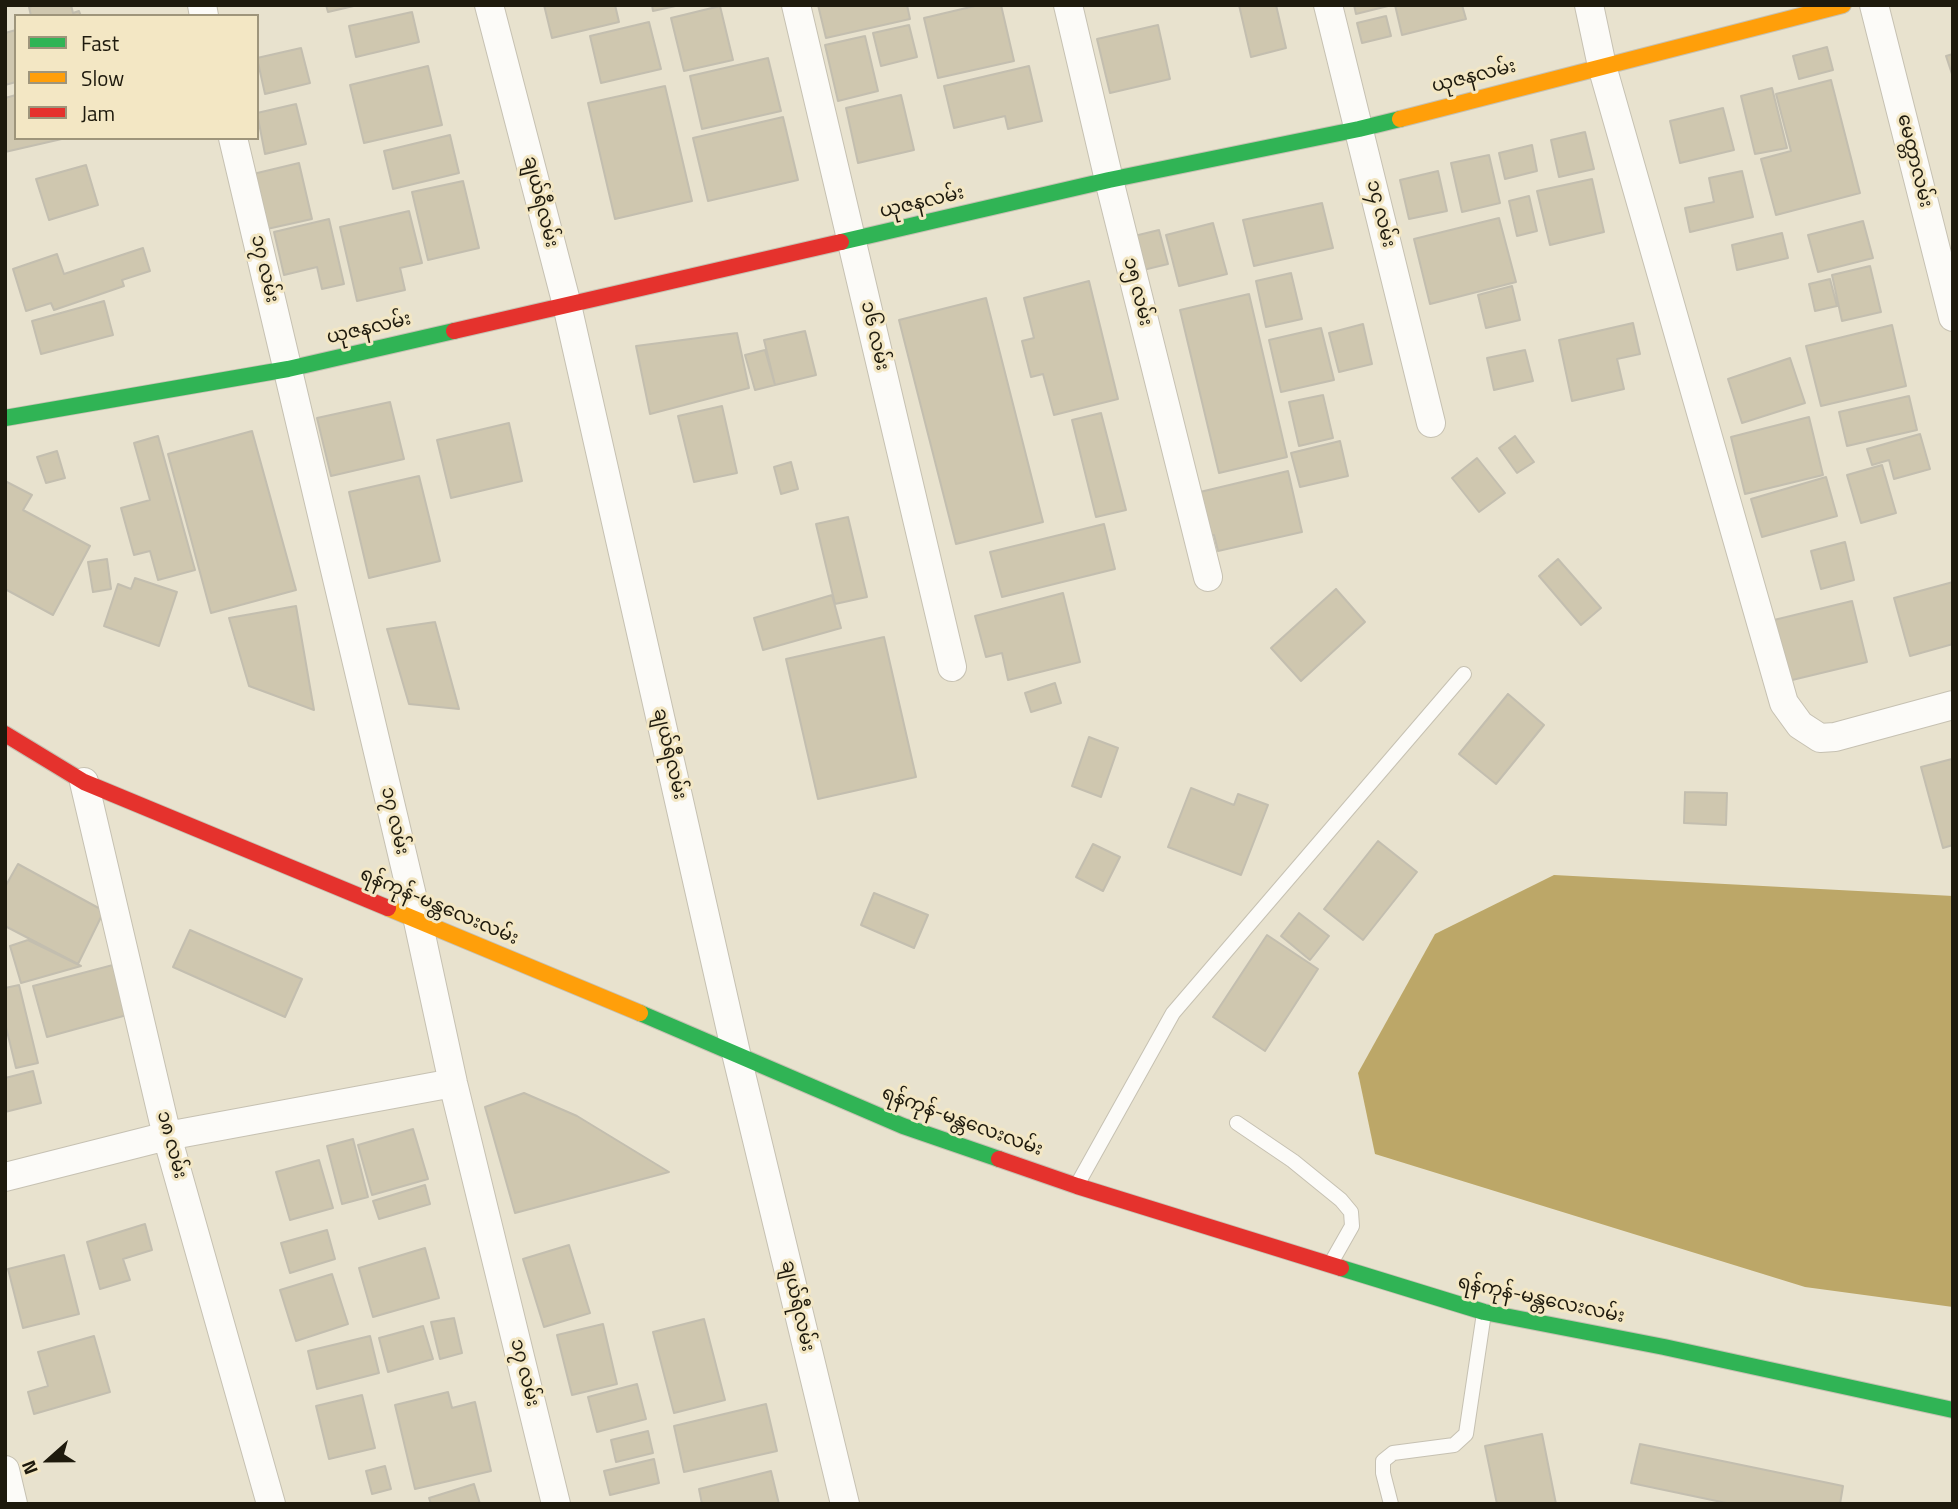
<!DOCTYPE html>
<meta charset="utf-8">
<style>
body{margin:0}
#map{position:relative;width:1958px;height:1509px;overflow:hidden;background:#e8e2ce;font-family:"Titillium Web",sans-serif}
canvas{display:block}
.frame{position:absolute;inset:0;border:7px solid #1e1a0d;pointer-events:none}
.legend{position:absolute;left:14px;top:14px;width:245px;height:126px;box-sizing:border-box;background:#f3e7c4;border:2px solid #9e957b;margin:0;padding:9px 12px;list-style:none;font-size:21px;color:#1e1a0d}
.legend li{display:flex;align-items:center;gap:14px;height:35px}
.legend b{width:35px;border:2px solid #9e957b}
.north{position:absolute;left:14px;top:1425px;width:70px;height:70px;-webkit-text-stroke:5px #f3e7c4;paint-order:stroke;rotate:249deg;font-size:19px;font-weight:700;line-height:28px;text-align:center;color:#1e1a0d}
.north::after{content:'';display:block;margin:auto;width:24px;height:32px;background:#1e1a0d;clip-path:polygon(50% 0,100% 100%,50% 72%,0 100%)}
</style>
<div id="map">
<canvas width="1958" height="1509"></canvas>
<div class="frame"></div>
<ul class="legend">
<li><b style="height:9px;background:#30b455"></b>Fast</li>
<li><b style="height:9px;background:#ff9f0a"></b>Slow</li>
<li><b style="height:9px;background:#e5322d"></b>Jam</li>
</ul>
<div class="north">N</div>
</div>
<script>
const context = document.querySelector('canvas').getContext('2d');
context.lineJoin = 'round';
function paint(path, color) {
  context.fillStyle = color;
  context.fill(path, 'evenodd');
}
function shape(rows) {
  const path = new Path2D();
  for (const r of rows) {
    path.moveTo(r[0], r[1]);
    for (let i = 2; i < r.length; i += 2) path.lineTo(r[i], r[i + 1]);
  }
  return path;
}
function strokePath(path, color, width, dash) {
  context.strokeStyle = color;
  context.lineWidth = width;
  context.lineCap = dash ? 'butt' : 'round';
  context.setLineDash(dash || []);
  context.stroke(path);
}
function write(font, color, halo, rows, align = 'center') {
  context.font = font + ' "Titillium Web","Noto Sans Myanmar",sans-serif';
  context.lineWidth = 6;
  context.setLineDash([]);
  context.textBaseline = 'middle';
  context.strokeStyle = halo;
  context.fillStyle = color;
  for (const [text, x, y, turn = 0] of rows) {
    context.save();
    context.translate(x, y);
    context.rotate((+turn || 0) * Math.PI / 180);
    context.textAlign = isNaN(turn) ? turn : align;
    if (halo) context.strokeText(text, 0, 0);
    context.fillText(text, 0, 0);
    context.restore();
  }
}
const water = shape([
 [1554,875,1953,896,1953,1307,1805,1287,1375,1154,1358,1073,1435,934]
]);
const building = shape([
 [35,5,71,5,73,13,79,11,81,16,31,16,29,7,35,5],
 [326,5,358,5,328,12,326,5],
 [544,5,615,5,619,22,552,38,544,5],
 [652,5,680,5,653,11,652,5],
 [818,5,907,5,910,19,826,38,818,5],
 [979,5,1001,5,1014,61,938,78,924,18,979,5],
 [1239,5,1276,5,1286,48,1251,57,1239,5],
 [1354,5,1388,5,1388,6,1356,14,1354,5],
 [1395,5,1462,5,1466,19,1402,35,1395,5],
 [720,6,733,60,684,71,671,18,720,6],
 [412,12,419,42,356,57,349,26,412,12],
 [1386,16,1391,36,1362,43,1357,23,1386,16],
 [649,22,661,69,601,83,590,36,649,22],
 [909,25,917,57,881,66,873,33,909,25],
 [1158,25,1170,79,1110,93,1097,39,1158,25],
 [16,30,16,82,5,85,5,33,16,30],
 [865,36,878,91,838,101,825,45,865,36],
 [1827,47,1833,70,1799,79,1793,56,1827,47],
 [301,48,310,83,265,94,257,58,301,48],
 [1953,54,1953,77,1946,56,1953,54],
 [768,58,781,111,702,129,690,76,768,58],
 [428,66,442,125,364,143,350,85,428,66],
 [1029,66,1042,121,1008,129,1005,116,954,128,944,86,1029,66],
 [1831,80,1860,193,1776,215,1761,159,1791,151,1776,94,1831,80],
 [665,86,692,201,615,219,588,103,665,86],
 [1772,88,1787,148,1755,154,1741,96,1772,88],
 [16,95,16,138,66,138,5,152,5,98,16,95],
 [901,95,914,150,858,163,846,108,901,95],
 [296,104,306,144,265,154,257,113,296,104],
 [1723,108,1734,150,1680,163,1670,121,1723,108],
 [783,117,798,180,708,201,693,138,783,117],
 [1585,132,1594,169,1559,177,1551,140,1585,132],
 [450,135,459,173,393,189,384,151,450,135],
 [1532,145,1537,171,1505,179,1499,153,1532,145],
 [1489,155,1500,203,1462,212,1451,163,1489,155],
 [299,163,312,219,267,229,253,174,299,163],
 [86,165,98,205,49,220,36,179,86,165],
 [1438,171,1447,211,1409,219,1400,180,1438,171],
 [1742,171,1753,217,1690,232,1685,208,1714,202,1709,178,1742,171],
 [1592,179,1604,232,1550,245,1537,191,1592,179],
 [463,181,479,248,428,260,412,192,463,181],
 [1529,196,1537,231,1517,236,1509,201,1529,196],
 [1322,203,1333,248,1254,266,1243,220,1322,203],
 [409,211,422,263,400,268,405,290,357,301,340,227,409,211],
 [1499,218,1516,282,1430,304,1414,239,1499,218],
 [329,219,344,284,322,289,317,267,284,275,274,232,329,219],
 [1863,221,1873,258,1818,272,1808,235,1863,221],
 [1213,223,1227,274,1179,286,1166,235,1213,223],
 [1159,230,1168,264,1139,271,1130,237,1159,230],
 [1782,233,1788,258,1737,270,1732,245,1782,233],
 [143,248,150,271,122,280,124,286,54,310,51,303,26,311,13,269,57,254,64,274,143,248],
 [1870,266,1881,312,1842,321,1832,275,1870,266],
 [1291,273,1302,319,1266,327,1256,281,1291,273],
 [1830,279,1837,306,1815,311,1809,284,1830,279],
 [1089,281,1118,399,1054,415,1043,374,1031,377,1022,341,1034,338,1024,298,1089,281],
 [1512,286,1520,320,1486,328,1478,295,1512,286],
 [1249,294,1287,457,1219,473,1180,310,1249,294],
 [986,298,1043,522,956,544,899,320,986,298],
 [104,301,113,335,41,354,32,321,104,301],
 [1633,323,1640,354,1617,359,1624,389,1572,401,1559,340,1633,323],
 [1363,324,1372,364,1339,372,1329,333,1363,324],
 [1892,325,1906,386,1821,406,1806,346,1892,325],
 [1321,328,1334,380,1281,392,1269,340,1321,328],
 [805,331,816,375,775,385,764,340,805,331],
 [737,333,749,388,650,414,636,346,737,333],
 [765,350,775,385,755,390,745,355,765,350],
 [1525,350,1533,381,1494,390,1487,358,1525,350],
 [1790,358,1805,403,1742,423,1728,379,1790,358],
 [1323,395,1333,438,1299,446,1289,402,1323,395],
 [1909,396,1917,430,1847,446,1839,412,1909,396],
 [390,402,404,459,331,476,317,418,390,402],
 [722,406,737,473,694,482,678,416,722,406],
 [1101,413,1126,510,1096,517,1072,420,1101,413],
 [1809,417,1823,475,1745,494,1731,437,1809,417],
 [509,423,522,481,451,498,437,440,509,423],
 [252,431,296,590,211,613,168,454,252,431],
 [1920,434,1930,469,1894,479,1889,460,1872,465,1867,449,1920,434],
 [158,436,195,570,158,580,150,551,134,555,121,508,150,500,134,443,158,436],
 [1515,436,1534,462,1517,473,1499,448,1515,436],
 [1340,441,1348,476,1300,487,1291,453,1340,441],
 [57,451,65,478,46,483,37,457,57,451],
 [1477,458,1505,493,1479,512,1452,478,1477,458],
 [791,462,798,489,781,494,774,467,791,462],
 [1882,465,1896,513,1861,523,1847,475,1882,465],
 [1288,471,1302,532,1218,551,1214,535,1210,536,1200,492,1288,471],
 [419,476,440,561,369,578,349,492,419,476],
 [1826,477,1837,516,1762,537,1751,499,1826,477],
 [5,481,32,495,23,510,90,546,53,615,5,589,5,481],
 [848,517,867,597,835,604,816,524,848,517],
 [1104,524,1115,569,1002,597,990,552,1104,524],
 [1845,542,1854,580,1821,589,1811,551,1845,542],
 [107,559,111,589,93,592,88,562,107,559],
 [1558,559,1601,608,1581,625,1539,576,1558,559],
 [135,578,177,592,159,646,104,626,118,584,131,589,135,578],
 [1953,582,1953,644,1910,656,1894,598,1953,582],
 [1336,589,1365,622,1301,681,1271,648,1336,589],
 [1063,593,1080,662,1008,680,1002,653,986,657,975,616,1063,593],
 [832,595,841,628,763,650,754,618,832,595],
 [1852,601,1867,662,1788,681,1774,620,1852,601],
 [296,606,314,710,249,686,229,618,296,606],
 [435,622,459,709,409,704,387,629,435,622],
 [884,637,916,777,818,799,786,659,884,637],
 [1055,683,1061,703,1031,712,1025,693,1055,683],
 [1508,694,1544,725,1496,784,1459,754,1508,694],
 [1089,737,1118,748,1101,797,1072,786,1089,737],
 [1952,759,1953,845,1943,848,1921,767,1952,759],
 [1191,788,1234,805,1238,794,1268,805,1241,875,1168,847,1191,788],
 [1685,792,1727,793,1726,825,1684,823,1685,792],
 [1378,841,1417,872,1363,940,1324,909,1378,841],
 [1093,844,1120,857,1103,891,1076,877,1093,844],
 [18,864,104,911,78,964,5,926,5,887,18,864],
 [874,893,928,915,914,948,861,925,874,893],
 [1299,913,1329,936,1310,960,1281,936,1299,913],
 [190,930,302,979,285,1017,173,967,190,930],
 [1267,935,1318,969,1265,1051,1213,1017,1267,935],
 [28,940,81,966,21,983,10,946,28,940],
 [113,965,127,1015,47,1037,33,986,113,965],
 [19,985,38,1063,16,1068,5,1023,5,988,19,985],
 [33,1071,41,1103,5,1112,5,1078,33,1071],
 [524,1093,577,1116,669,1172,515,1213,485,1107,524,1093],
 [413,1129,428,1179,372,1195,358,1145,413,1129],
 [353,1139,368,1197,342,1204,327,1146,353,1139],
 [319,1160,333,1208,290,1220,276,1172,319,1160],
 [425,1185,430,1204,379,1219,373,1201,425,1185],
 [145,1224,152,1250,123,1259,130,1280,100,1289,87,1242,145,1224],
 [327,1230,335,1259,290,1273,281,1243,327,1230],
 [569,1245,590,1313,544,1327,523,1259,569,1245],
 [425,1248,439,1298,373,1317,359,1268,425,1248],
 [64,1255,79,1314,23,1328,8,1269,64,1255],
 [332,1274,348,1324,296,1341,280,1290,332,1274],
 [454,1318,462,1353,440,1359,431,1322,454,1318],
 [704,1319,725,1400,674,1413,653,1332,704,1319],
 [603,1324,617,1384,572,1395,557,1335,603,1324],
 [423,1326,433,1359,388,1372,379,1338,423,1326],
 [94,1336,110,1392,34,1414,28,1392,48,1386,38,1352,94,1336],
 [370,1336,379,1373,317,1389,308,1351,370,1336],
 [637,1384,646,1419,597,1432,588,1397,637,1384],
 [448,1392,452,1408,475,1402,491,1471,415,1489,395,1405,448,1392],
 [362,1395,375,1448,329,1459,316,1406,362,1395],
 [766,1404,777,1451,684,1472,674,1426,766,1404],
 [648,1431,653,1453,616,1462,611,1440,648,1431],
 [1542,1434,1556,1504,1497,1504,1485,1446,1542,1434],
 [1640,1444,1843,1486,1840,1504,1731,1504,1631,1483,1640,1444],
 [654,1459,659,1483,610,1495,604,1471,654,1459],
 [385,1466,391,1489,372,1494,366,1471,385,1466],
 [771,1471,779,1504,702,1504,699,1489,771,1471],
 [474,1484,480,1504,431,1504,429,1498,474,1484]
]);
const lane = shape([
 [1237,1123,1293,1161,1341,1200,1351,1212,1352,1226,1331,1263],
 [1077,1185,1173,1013,1464,674],
 [1391,1504,1383,1473,1383,1461,1393,1453,1454,1445,1466,1434,1484,1313]
]);
const street = shape([
 [202,5,204,16],
 [489,5,567,305,736,1053,845,1504],
 [796,5,952,667],
 [1068,5,1109,180,1208,577],
 [1328,5,1431,423],
 [1589,5,1602,66,1784,703,1800,725,1820,738,1835,737,1953,705],
 [1874,5,1953,317],
 [233,138,418,921,453,1083,556,1504],
 [84,782,167,1136,271,1504],
 [5,1177,167,1136,453,1083],
 [5,1470,13,1504]
]);
const fast = shape([
 [841,242,1109,180,1359,129,1400,119],
 [5,418,288,369,454,331],
 [640,1013,903,1126,999,1159],
 [1341,1268,1484,1312,1664,1347,1953,1410]
]);
const slow = shape([
 [1400,119,1843,5],
 [388,908,640,1013]
]);
const jam = shape([
 [454,331,841,242],
 [5,734,84,782,388,908],
 [999,1159,1077,1186,1341,1268]
]);
const streetNames = [
 ["ယုဇနလမ်း",1474,77,-14],
 ["မေတ္တာလမ်း",1914,161,76],
 ["ချယ်ရီလမ်း",540,202,76],
 ["ယုဇနလမ်း",922,203,-13],
 ["၁၄ လမ်း",1380,214,76],
 ["၁၇ လမ်း",264,269,77],
 ["၁၅ လမ်း",1137,292,76],
 ["ယုဇနလမ်း",369,329,-13],
 ["၁၆ လမ်း",874,336,77],
 ["ချယ်ရီလမ်း",669,754,77],
 ["၁၇ လမ်း",394,821,77],
 ["ရန်ကုန်-မန္တလေးလမ်း",439,907,23],
 ["ရန်ကုန်-မန္တလေးလမ်း",962,1122,20],
 ["၁၈ လမ်း",171,1145,75],
 ["ရန်ကုန်-မန္တလေးလမ်း",1541,1300,12],
 ["ချယ်ရီလမ်း",797,1306,77],
 ["၁၇ လမ်း",524,1373,76]
];
paint(water, '#bca768');
paint(building, '#cfc7af');
strokePath(building, '#c3beaf', 2);
strokePath(lane, '#c6c1b2', 16);
strokePath(street, '#c6c1b2', 30);
strokePath(fast, '#c6c1b2', 18);
strokePath(slow, '#c6c1b2', 18);
strokePath(jam, '#c6c1b2', 18);
strokePath(lane, '#fcfbf8', 14);
strokePath(street, '#fcfbf8', 28);
strokePath(fast, '#30b455', 16);
strokePath(slow, '#ff9f0a', 16);
strokePath(jam, '#e5322d', 16);
write('19px', '#1e1a0d', '#f3e7c4', streetNames);
</script>
